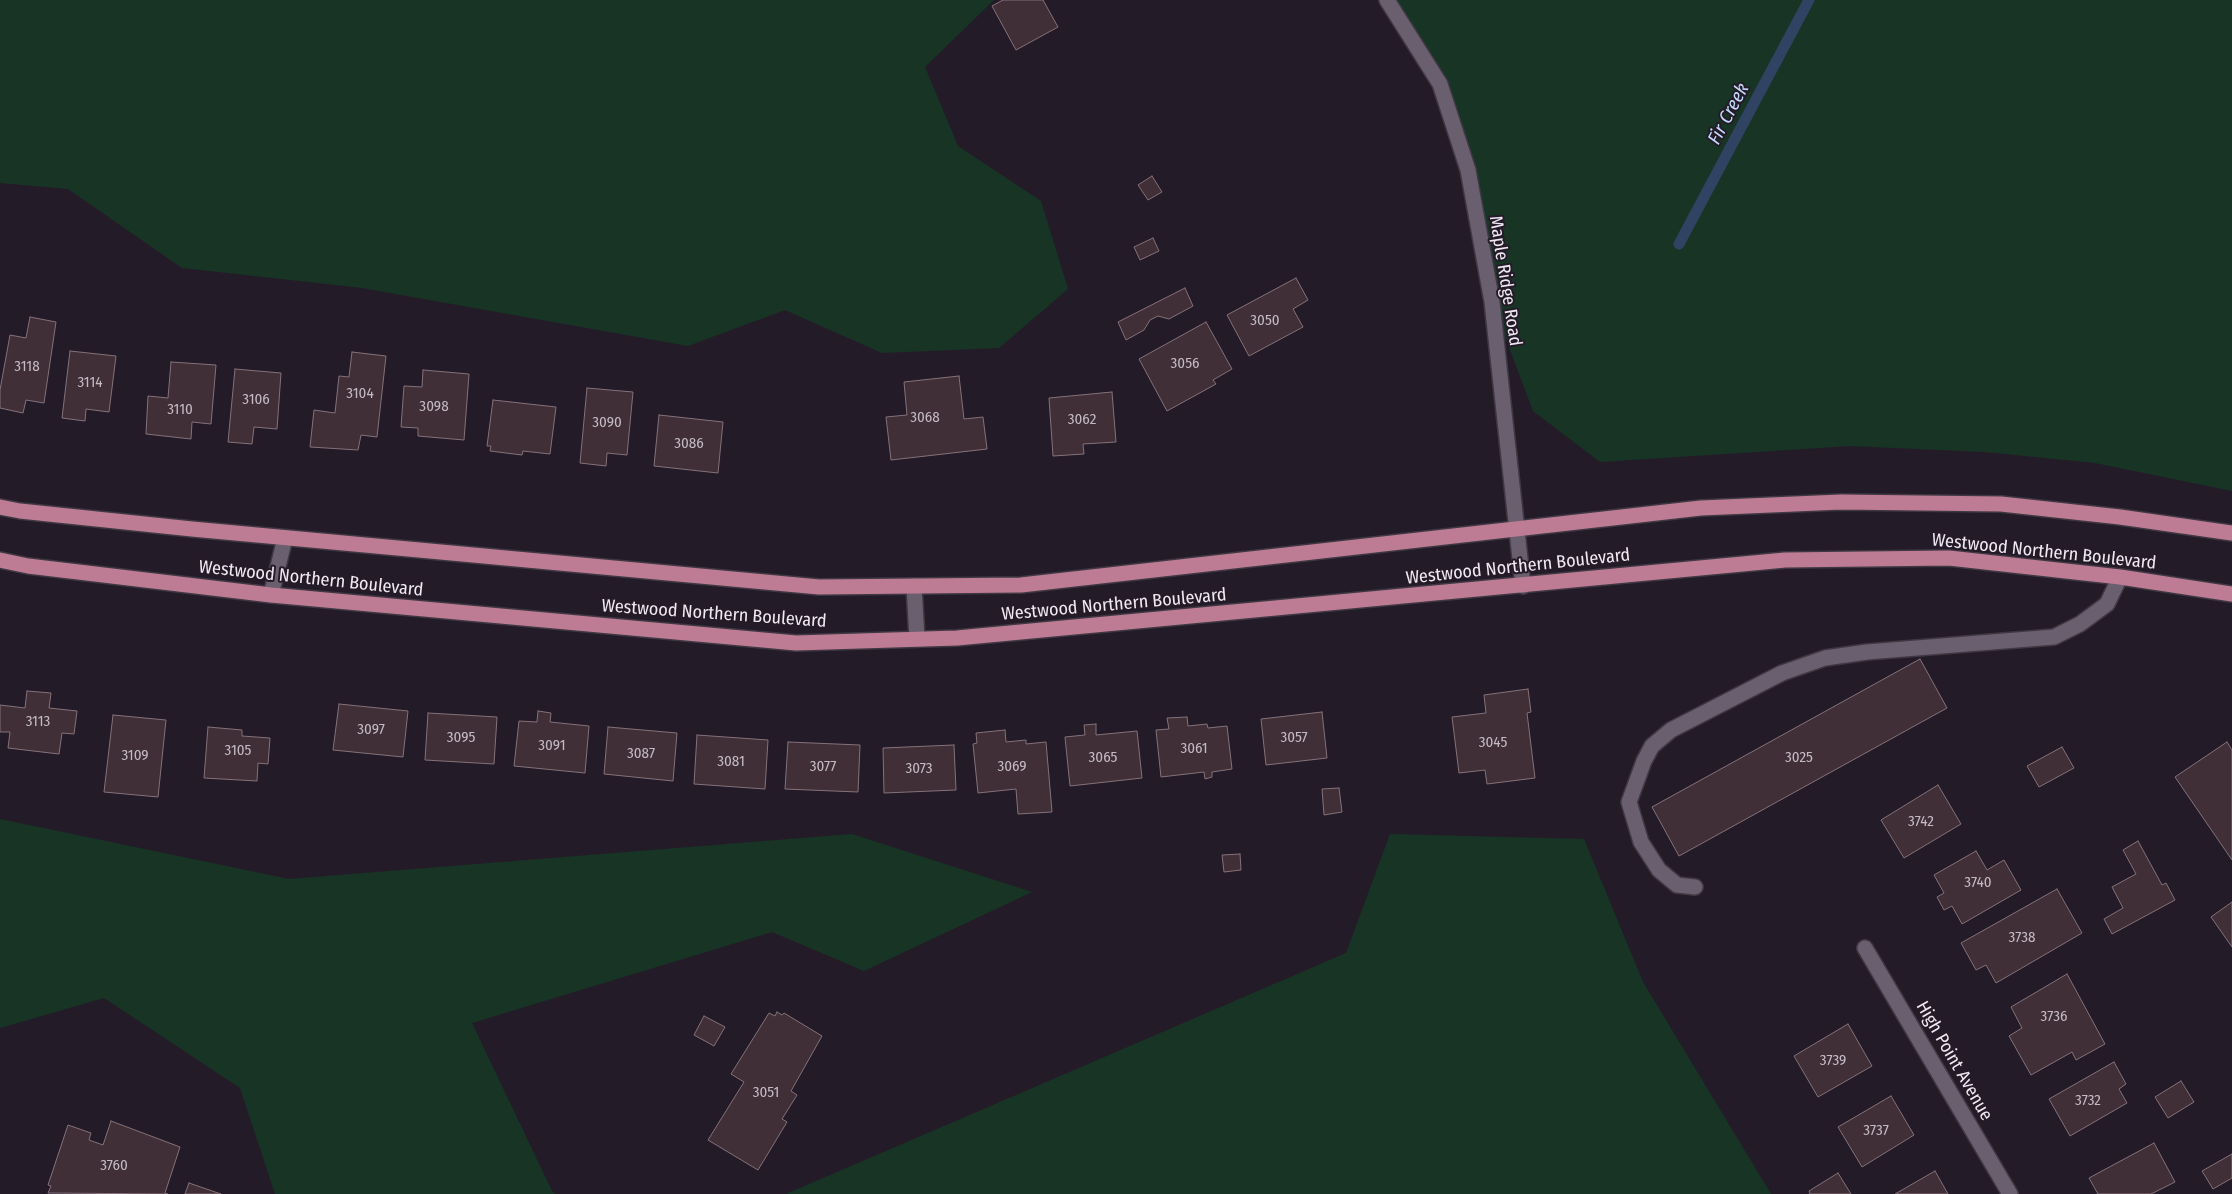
<!DOCTYPE html>
<style>
body{margin:0}
canvas{display:block;background:#241b28}
</style>
<canvas width="2232" height="1194"></canvas>
<script>
const context = document.querySelector('canvas').getContext('2d');
context.lineJoin = 'round';
function paint(path, color) {
  context.fillStyle = color;
  context.fill(path, 'evenodd');
}
function shape(rows) {
  const path = new Path2D();
  for (const r of rows) {
    path.moveTo(r[0], r[1]);
    for (let i = 2; i < r.length; i += 2) path.lineTo(r[i], r[i + 1]);
  }
  return path;
}
function strokePath(path, color, width, dash) {
  context.strokeStyle = color;
  context.lineWidth = width;
  context.lineCap = dash ? 'butt' : 'round';
  context.setLineDash(dash || []);
  context.stroke(path);
}
function write(font, color, halo, rows, align = 'center') {
  context.font = font + ' "Fira Sans Condensed",sans-serif';
  context.lineWidth = 4;
  context.setLineDash([]);
  context.textBaseline = 'middle';
  context.strokeStyle = halo;
  context.fillStyle = color;
  for (const [text, x, y, turn = 0] of rows) {
    context.save();
    context.translate(x, y);
    context.rotate((+turn || 0) * Math.PI / 180);
    context.textAlign = isNaN(turn) ? turn : align;
    if (halo) context.strokeText(text, 0, 0);
    context.fillText(text, 0, 0);
    context.restore();
  }
}
const green = shape([
 [0,0,994,0,925,67,958,146,1041,201,1068,289,999,348,882,353,785,310,688,346,362,288,182,268,68,189,0,183],
 [1387,0,2232,0,2232,491,2095,463,1984,452,1850,446,1600,462,1533,411,1492,302,1468,170,1440,84],
 [0,819,289,879,852,834,1032,892,864,971,772,932,472,1023,552,1191,555,1194,275,1194,240,1088,104,998,0,1028],
 [1390,834,1584,839,1643,982,1771,1194,786,1194,1346,953]
]);
const stream = shape([
 [1679,244,1809,0]
]);
const building = shape([
 [1003,0,1043,0,1058,27,1016,50,992,6,1003,0],
 [1152,176,1162,192,1148,200,1138,185,1152,176],
 [1153,238,1159,251,1140,260,1134,247,1153,238],
 [1296,278,1308,300,1293,309,1303,327,1249,356,1227,315,1296,278],
 [1185,288,1193,306,1169,319,1158,316,1150,320,1144,330,1126,340,1118,322,1185,288],
 [30,317,56,322,44,403,26,400,23,413,0,408,0,390,10,335,26,338,30,317],
 [1206,322,1232,369,1213,380,1216,384,1167,411,1139,359,1206,322],
 [70,351,116,356,109,412,86,409,85,421,62,418,70,351],
 [352,352,386,356,377,437,361,435,358,450,310,447,314,410,335,413,339,376,349,377,352,352],
 [171,362,216,365,211,424,192,422,191,439,146,434,148,396,168,398,171,362],
 [235,369,281,373,277,429,254,427,252,444,228,442,235,369],
 [423,370,469,374,464,440,418,436,418,428,401,427,404,386,422,387,423,370],
 [959,376,964,419,983,417,987,449,891,460,886,417,907,415,904,382,959,376],
 [587,388,633,392,627,455,607,453,606,466,580,463,587,388],
 [1112,392,1116,442,1083,444,1084,454,1053,456,1049,398,1112,392],
 [493,400,556,407,550,454,523,451,522,455,490,451,491,446,487,446,493,400],
 [659,415,723,422,718,473,654,466,659,415],
 [1920,659,1947,708,1679,856,1652,807,1920,659],
 [1528,689,1531,712,1527,713,1535,778,1487,784,1485,770,1459,773,1452,717,1486,713,1484,695,1528,689],
 [27,691,51,693,49,708,77,711,74,734,62,733,59,754,8,748,10,732,0,732,0,705,25,708,27,691],
 [339,704,408,711,403,757,333,750,339,704],
 [538,711,551,713,550,722,589,726,585,773,514,766,519,721,537,722,538,711],
 [1322,712,1327,758,1266,765,1261,719,1322,712],
 [428,713,497,717,494,764,425,760,428,713],
 [113,715,166,720,158,797,104,792,113,715],
 [1187,717,1188,726,1207,724,1208,728,1227,726,1232,769,1212,772,1212,777,1205,779,1204,772,1161,777,1156,730,1169,729,1167,718,1187,717],
 [1096,724,1096,735,1137,731,1142,778,1070,786,1065,737,1085,735,1084,725,1096,724],
 [208,727,242,730,242,736,270,738,268,764,258,763,257,781,204,778,208,727],
 [608,727,677,733,673,781,604,774,608,727],
 [1005,730,1006,742,1026,740,1026,744,1046,742,1052,812,1018,814,1016,789,978,793,973,744,977,743,976,733,1005,730],
 [697,735,768,740,765,789,694,784,697,735],
 [788,742,860,745,858,792,785,789,788,742],
 [2227,742,2232,750,2232,860,2175,777,2227,742],
 [954,745,956,790,884,793,883,748,954,745],
 [2062,747,2074,768,2039,787,2027,766,2062,747],
 [1938,785,1961,824,1904,858,1881,820,1938,785],
 [1339,788,1342,812,1324,815,1322,789,1339,788],
 [2138,841,2162,885,2166,883,2175,900,2112,934,2104,919,2123,908,2112,887,2136,874,2123,850,2138,841],
 [1976,851,1987,870,2004,860,2021,890,1962,924,1952,906,1944,910,1937,897,1944,893,1934,875,1976,851],
 [1240,854,1241,870,1224,872,1222,855,1240,854],
 [2057,889,2082,933,1996,983,1986,965,1976,970,1961,943,2057,889],
 [2232,902,2232,947,2211,917,2232,902],
 [2067,974,2105,1044,2076,1060,2072,1052,2031,1075,2009,1036,2022,1028,2011,1007,2067,974],
 [777,1012,782,1015,784,1013,822,1036,791,1091,797,1095,782,1119,787,1122,758,1170,708,1140,744,1082,731,1074,769,1013,775,1016,777,1012],
 [704,1016,725,1027,714,1046,694,1035,704,1016],
 [1848,1024,1872,1066,1818,1097,1794,1056,1848,1024],
 [2114,1062,2126,1084,2119,1089,2127,1103,2070,1136,2049,1099,2114,1062],
 [2181,1081,2194,1102,2168,1118,2155,1097,2181,1081],
 [1891,1096,1914,1135,1862,1167,1838,1127,1891,1096],
 [111,1121,180,1147,165,1193,168,1194,48,1193,51,1186,48,1185,68,1125,91,1133,89,1140,103,1145,111,1121],
 [2154,1143,2175,1182,2151,1194,2098,1194,2089,1178,2154,1143],
 [2232,1154,2232,1178,2213,1189,2202,1171,2232,1154],
 [1935,1171,1948,1194,1895,1194,1935,1171],
 [1838,1173,1851,1194,1810,1194,1809,1191,1838,1173],
 [189,1183,221,1194,185,1194,189,1183]
]);
const lane = shape([
 [914,586,917,639],
 [271,595,285,538],
 [1695,887,1677,885,1659,870,1641,842,1629,802,1644,761,1652,746,1671,730,1782,673,1825,658,1867,652,2054,637,2080,624,2107,604,2120,577]
]);
const street = shape([
 [1387,0,1440,84,1468,170,1492,302,1523,586],
 [1865,948,2010,1194]
]);
const primary = shape([
 [0,507,20,511,192,529,819,587,1021,585,1701,508,1841,502,2001,504,2120,517,2232,533],
 [0,560,28,566,271,595,796,643,957,638,1785,560,1949,558,2120,577,2232,594]
]);
const numberNames = [
 ["3050",1265,321],
 ["3056",1185,364],
 ["3118",27,367],
 ["3114",90,383],
 ["3104",360,394],
 ["3106",256,400],
 ["3098",434,407],
 ["3110",180,410],
 ["3068",925,418],
 ["3062",1082,420],
 ["3090",607,423],
 ["3086",689,444],
 ["3113",38,722],
 ["3097",371,730],
 ["3095",461,738],
 ["3057",1294,738],
 ["3045",1493,743],
 ["3091",552,746],
 ["3061",1194,749],
 ["3105",238,751],
 ["3087",641,754],
 ["3109",135,756],
 ["3065",1103,758],
 ["3025",1799,758],
 ["3081",731,762],
 ["3077",823,767],
 ["3069",1012,767],
 ["3073",919,769],
 ["3742",1921,822],
 ["3740",1978,883],
 ["3738",2022,938],
 ["3736",2054,1017],
 ["3739",1833,1061],
 ["3051",766,1093],
 ["3732",2088,1101],
 ["3737",1876,1131],
 ["3760",114,1166]
];
const streetNames = [
 ["Maple Ridge Road",1505,281,81],
 ["Westwood Northern Boulevard",2044,552,6],
 ["Westwood Northern Boulevard",1518,567,-6],
 ["Westwood Northern Boulevard",311,579,6],
 ["Westwood Northern Boulevard",1114,605,-5],
 ["Westwood Northern Boulevard",714,614,4],
 ["High Point Avenue",1954,1061,60]
];
const waterNames = [
 ["Fir Creek",1729,114,-62]
];
paint(green, '#173425');
strokePath(stream, '#304362', 11);
paint(building, '#402f37');
strokePath(building, '#85717a', 1);
strokePath(lane, '#3f3843', 18);
strokePath(street, '#3f3843', 18);
strokePath(primary, '#3f3843', 18);
strokePath(lane, '#6a5f6f', 15);
strokePath(street, '#6a5f6f', 15);
strokePath(primary, '#be7b94', 15);
write('15px', '#c4bac4', null, numberNames);
write('18px', '#f0e9f3', '#241b28', streetNames);
write('italic 19px', '#c2d8fa', '#241b28', waterNames);
</script>
